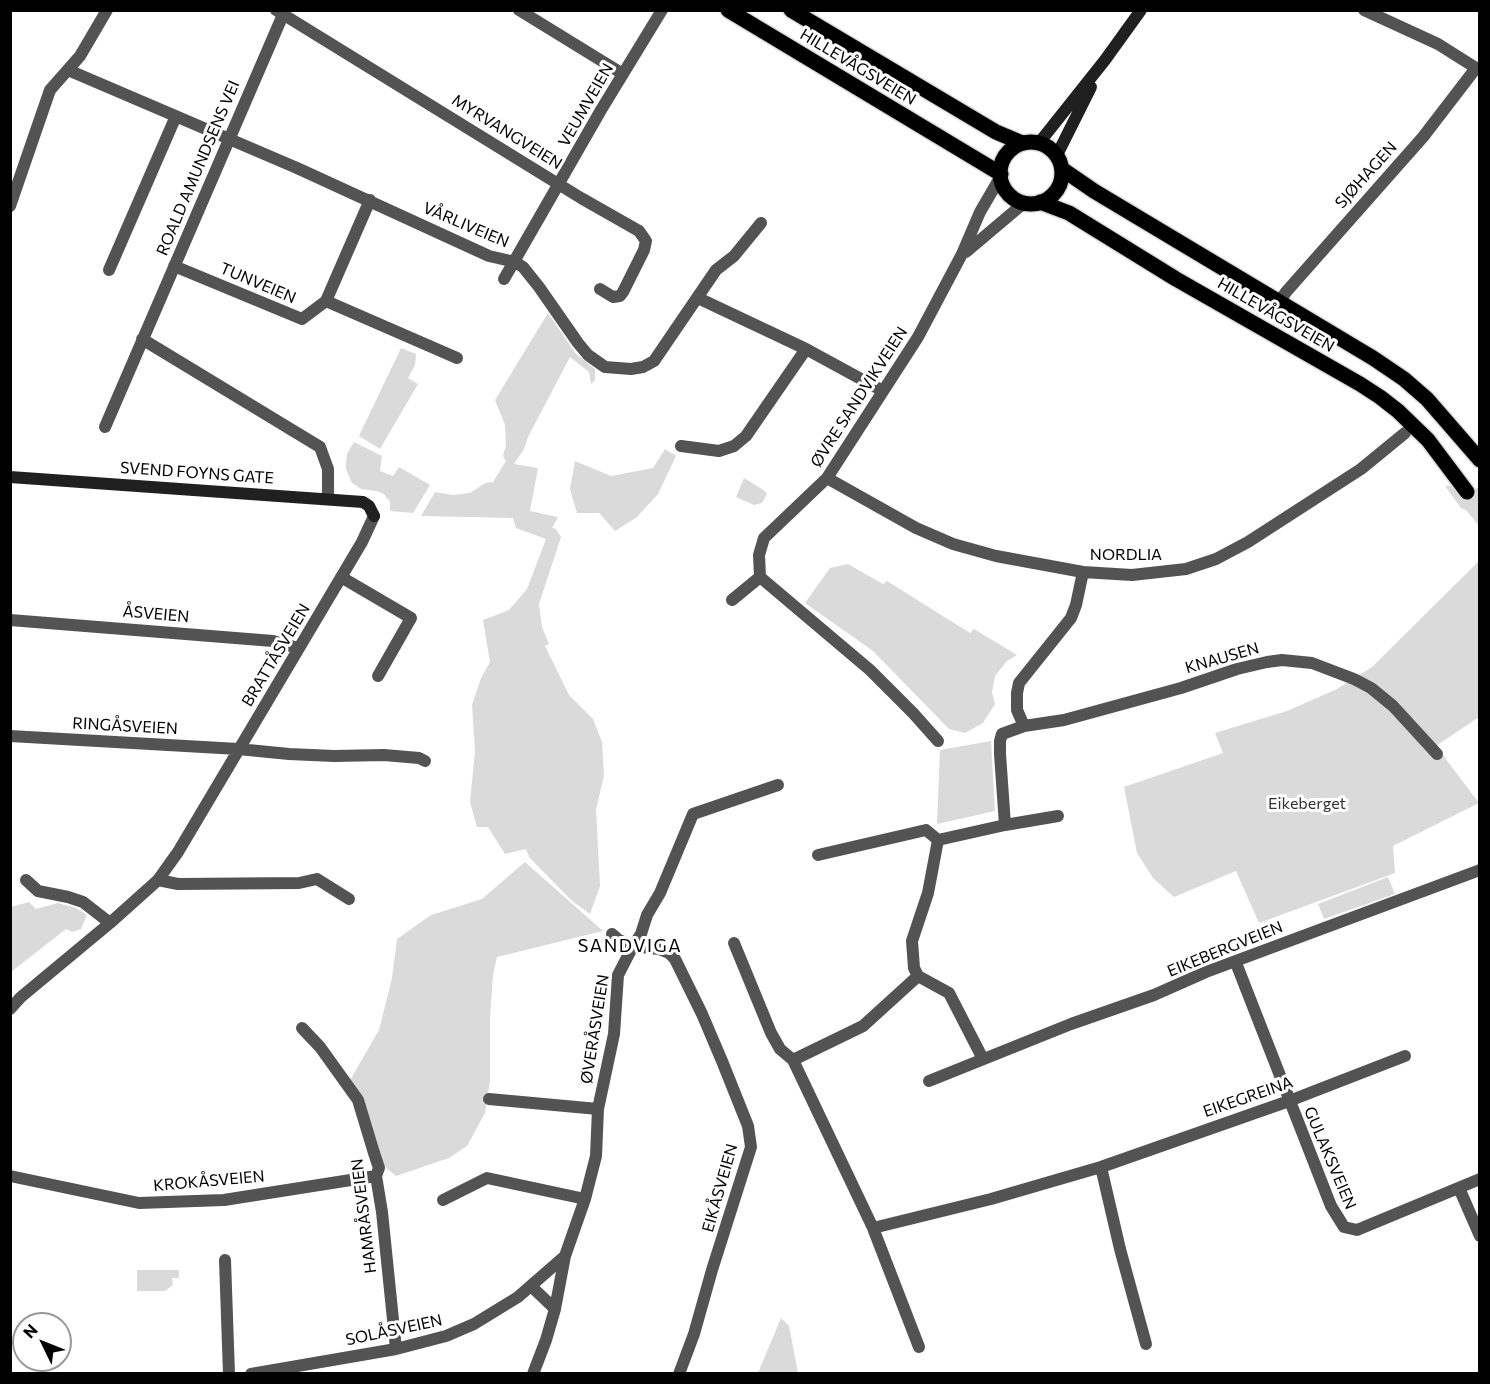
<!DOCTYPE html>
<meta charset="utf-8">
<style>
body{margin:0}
#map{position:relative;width:1490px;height:1384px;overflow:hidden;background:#fff;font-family:Commissioner,sans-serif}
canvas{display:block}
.frame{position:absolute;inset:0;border:12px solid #000;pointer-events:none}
.north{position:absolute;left:12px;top:1312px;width:60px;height:60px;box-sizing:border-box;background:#fff;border:2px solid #999;border-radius:50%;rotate:313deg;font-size:16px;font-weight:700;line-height:24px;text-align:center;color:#000}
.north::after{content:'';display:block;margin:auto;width:21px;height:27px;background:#000;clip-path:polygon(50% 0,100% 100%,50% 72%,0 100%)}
</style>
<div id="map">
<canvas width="1490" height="1384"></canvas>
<div class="frame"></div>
<div class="north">N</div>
</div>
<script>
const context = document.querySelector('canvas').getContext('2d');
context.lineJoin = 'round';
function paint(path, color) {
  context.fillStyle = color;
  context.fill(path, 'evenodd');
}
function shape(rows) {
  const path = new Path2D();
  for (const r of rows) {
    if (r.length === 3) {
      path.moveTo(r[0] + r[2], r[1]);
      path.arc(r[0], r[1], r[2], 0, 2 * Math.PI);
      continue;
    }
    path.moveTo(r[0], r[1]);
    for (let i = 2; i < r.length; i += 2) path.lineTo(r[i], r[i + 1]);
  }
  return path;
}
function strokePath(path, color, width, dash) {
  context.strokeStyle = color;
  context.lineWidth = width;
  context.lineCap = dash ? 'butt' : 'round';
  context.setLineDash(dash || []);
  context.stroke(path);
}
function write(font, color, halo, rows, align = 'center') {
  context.font = font + ' Commissioner,sans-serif';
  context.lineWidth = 6;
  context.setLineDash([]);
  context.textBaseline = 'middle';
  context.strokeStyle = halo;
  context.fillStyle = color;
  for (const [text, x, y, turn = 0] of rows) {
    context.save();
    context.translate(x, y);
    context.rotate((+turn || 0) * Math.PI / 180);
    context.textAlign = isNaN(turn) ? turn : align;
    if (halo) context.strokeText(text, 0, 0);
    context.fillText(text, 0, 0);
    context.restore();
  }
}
const green = shape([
 [548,313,576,354,595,369,595,380,591,384,589,372,570,357,528,437,524,449,514,464,538,468,530,511,558,517,552,528,556,529,561,537,539,604,542,627,549,644,545,646,569,695,593,719,602,742,604,776,596,809,600,886,590,914,572,901,529,857,526,849,505,854,488,827,477,827,470,802,475,751,472,705,481,678,490,662,483,620,509,610,527,589,546,539,516,528,513,518,421,516,435,492,453,495,470,493,485,483,493,482,506,461,503,456,506,445,505,425,495,400],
 [401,348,416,354,415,365,408,378,418,384,380,449,359,436],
 [354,442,382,456,380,471,393,476,399,467,430,485,413,513,390,511,390,502,384,494,376,491,361,489,352,483,346,469,346,462,347,454],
 [665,449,676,456,658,494,637,517,615,531,599,513,577,513,570,489,575,461,611,476,653,468],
 [744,478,765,491,767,494,762,503,754,505,736,497],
 [1445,486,1454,486,1467,492,1479,487,1479,526,1466,510,1461,508],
 [1479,561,1479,717,1436,746,1479,803,1393,846,1395,873,1259,923,1236,871,1174,897,1153,878,1137,853,1124,787,1223,753,1215,733,1287,711,1337,689,1372,667],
 [848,564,883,584,887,581,970,633,974,629,1017,655,1007,661,995,676,992,692,995,704,983,723,965,733,949,729,873,651,805,603,830,568],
 [991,741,995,811,937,824,940,750],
 [525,862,603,931,497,957,493,974,490,1019,490,1081,485,1113,467,1146,449,1158,396,1176,383,1165,349,1082,379,1030,392,978,397,939,431,915,482,899],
 [1388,877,1395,894,1324,919,1318,904],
 [29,902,36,909,58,903,76,908,87,915,81,929,73,932,66,929,11,972,11,907],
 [137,1270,179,1270,179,1278,172,1278,173,1285,165,1291,137,1291],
 [781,1318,789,1326,798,1373,758,1373]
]);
const primaryTunnel = shape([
 [1467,492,1480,509]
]);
const street = shape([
 [276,10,581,198,639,231,646,241,644,250,623,292,620,296,613,297,600,289],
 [519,10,623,74],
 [1364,10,1438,44,1476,68,1480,68],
 [68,70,297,168,489,256,515,262,523,267,539,287,578,343,588,355,605,367,631,369,643,367,654,361,716,270,734,256,761,223],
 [10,206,50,90,80,56,107,10],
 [966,252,1024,203],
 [174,266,302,319,326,301,457,358],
 [109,270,176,116],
 [504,279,601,110,662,10],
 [698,298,806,349,883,391],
 [326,301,370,200],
 [1279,302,1286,292,1423,137,1476,68],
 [142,339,320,447,328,469,328,498],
 [105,427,285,10],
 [681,446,719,451,734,446,746,436,806,349],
 [827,478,916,528,953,544,996,556,1083,572,1132,575,1186,569,1216,559,1248,542,1361,469,1405,433],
 [341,577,411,618,378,676],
 [760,577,870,670,913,713,938,741],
 [732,600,760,577,759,555,764,538,827,478,918,337,962,254,980,212,1001,176],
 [10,620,273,641,298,648],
 [1024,726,1017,710,1017,693,1019,683,1071,618,1076,605,1083,572],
 [10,736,238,749,289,754,334,756,384,755,419,758,425,761],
 [1005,825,1000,754,1000,741,1002,734,1024,726,1064,720,1181,688,1237,669,1267,662,1282,660,1312,663,1354,679,1371,688,1393,706,1437,754],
 [938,840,1005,825,1058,816],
 [818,855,926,830,938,840],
 [26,880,38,891,68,897,83,902,110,923],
 [158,880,178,884,299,883,317,879,349,899],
 [734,943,771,1033,780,1049,793,1060,863,1026,918,976,949,993,983,1059],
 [1236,963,1331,1206,1344,1227,1357,1230,1480,1179],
 [918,976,914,968,912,941,928,893,938,840],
 [10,1009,21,997,110,923,158,880,178,852,362,542,374,516],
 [302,1028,320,1047,358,1100,374,1153,379,1168,376,1176,382,1212,396,1349],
 [793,1060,873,1228,919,1347],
 [929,1081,1071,1024,1154,995,1206,972,1480,870],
 [489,1099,598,1109],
 [1101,1167,1120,1249,1146,1344],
 [10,1176,139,1203,224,1200,376,1176],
 [1459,1188,1480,1236],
 [443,1200,487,1178,585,1199],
 [873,1228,991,1199,1101,1167,1289,1101,1405,1056],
 [225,1260,229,1374],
 [532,1287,555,1309],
 [251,1374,396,1349,446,1336,474,1324,518,1297,565,1256],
 [533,1374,546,1340,555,1309,565,1256,585,1199,596,1156,598,1109,614,1034,618,975,633,946,619,940,612,934],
 [679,1374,694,1334,712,1270,751,1147,748,1126,722,1061,702,1014,675,959,669,953,659,949,633,946,641,934,647,915,660,893,693,814,778,785]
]);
const secondary = shape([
 [1039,143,1105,60,1141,10],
 [1057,155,1091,87],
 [10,477,363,502,369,506,374,516]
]);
const primary = shape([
 [728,10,1001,174],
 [791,10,996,132,1022,143],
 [1031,173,31],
 [1062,169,1094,191,1373,358,1404,379,1427,399,1480,460],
 [1040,202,1069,213,1176,279,1360,384,1380,397,1398,411,1428,440,1467,492]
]);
const streetNames = [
 ["HILLEVÅGSVEIEN",858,67,31],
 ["VEUMVEIEN",586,105,-60],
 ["MYRVANGVEIEN",507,132,32],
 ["ROALD AMUNDSENS VEI",198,168,-67],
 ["SJØHAGEN",1366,175,-48],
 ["VÅRLIVEIEN",466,225,23],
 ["TUNVEIEN",258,283,23],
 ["HILLEVÅGSVEIEN",1276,315,30],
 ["ØVRE SANDVIKVEIEN",859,397,-57],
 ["SVEND FOYNS GATE",197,473,4],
 ["NORDLIA",1126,555],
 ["ÅSVEIEN",156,614,5],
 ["BRATTÅSVEIEN",276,655,-59],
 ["KNAUSEN",1222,658,-16],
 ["RINGÅSVEIEN",125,726,3],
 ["EIKEBERGVEIEN",1225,949,-22],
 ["ØVERÅSVEIEN",595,1029,-81],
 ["EIKEGREINA",1248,1097,-19],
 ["GULAKSVEIEN",1330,1158,67],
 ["KROKÅSVEIEN",209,1181,-5],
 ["EIKÅSVEIEN",720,1188,-74],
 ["HAMRÅSVEIEN",364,1216,-97],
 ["SOLÅSVEIEN",394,1330,-12]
];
const parkNames = [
 ["Eikeberget",1307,804]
];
const neighbourhoodNames = [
 ["SANDVIGA",630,946]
];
paint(green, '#dadada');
strokePath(primaryTunnel, '#d9d9d9', 15, [15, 8]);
strokePath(primary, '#dbdbdb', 18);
strokePath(street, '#535353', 12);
strokePath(secondary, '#202020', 12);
strokePath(primary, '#000', 15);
write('16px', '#000', '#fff', streetNames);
write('16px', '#313131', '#fff', parkNames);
context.letterSpacing = '1.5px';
write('18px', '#000', '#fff', neighbourhoodNames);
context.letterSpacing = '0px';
</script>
